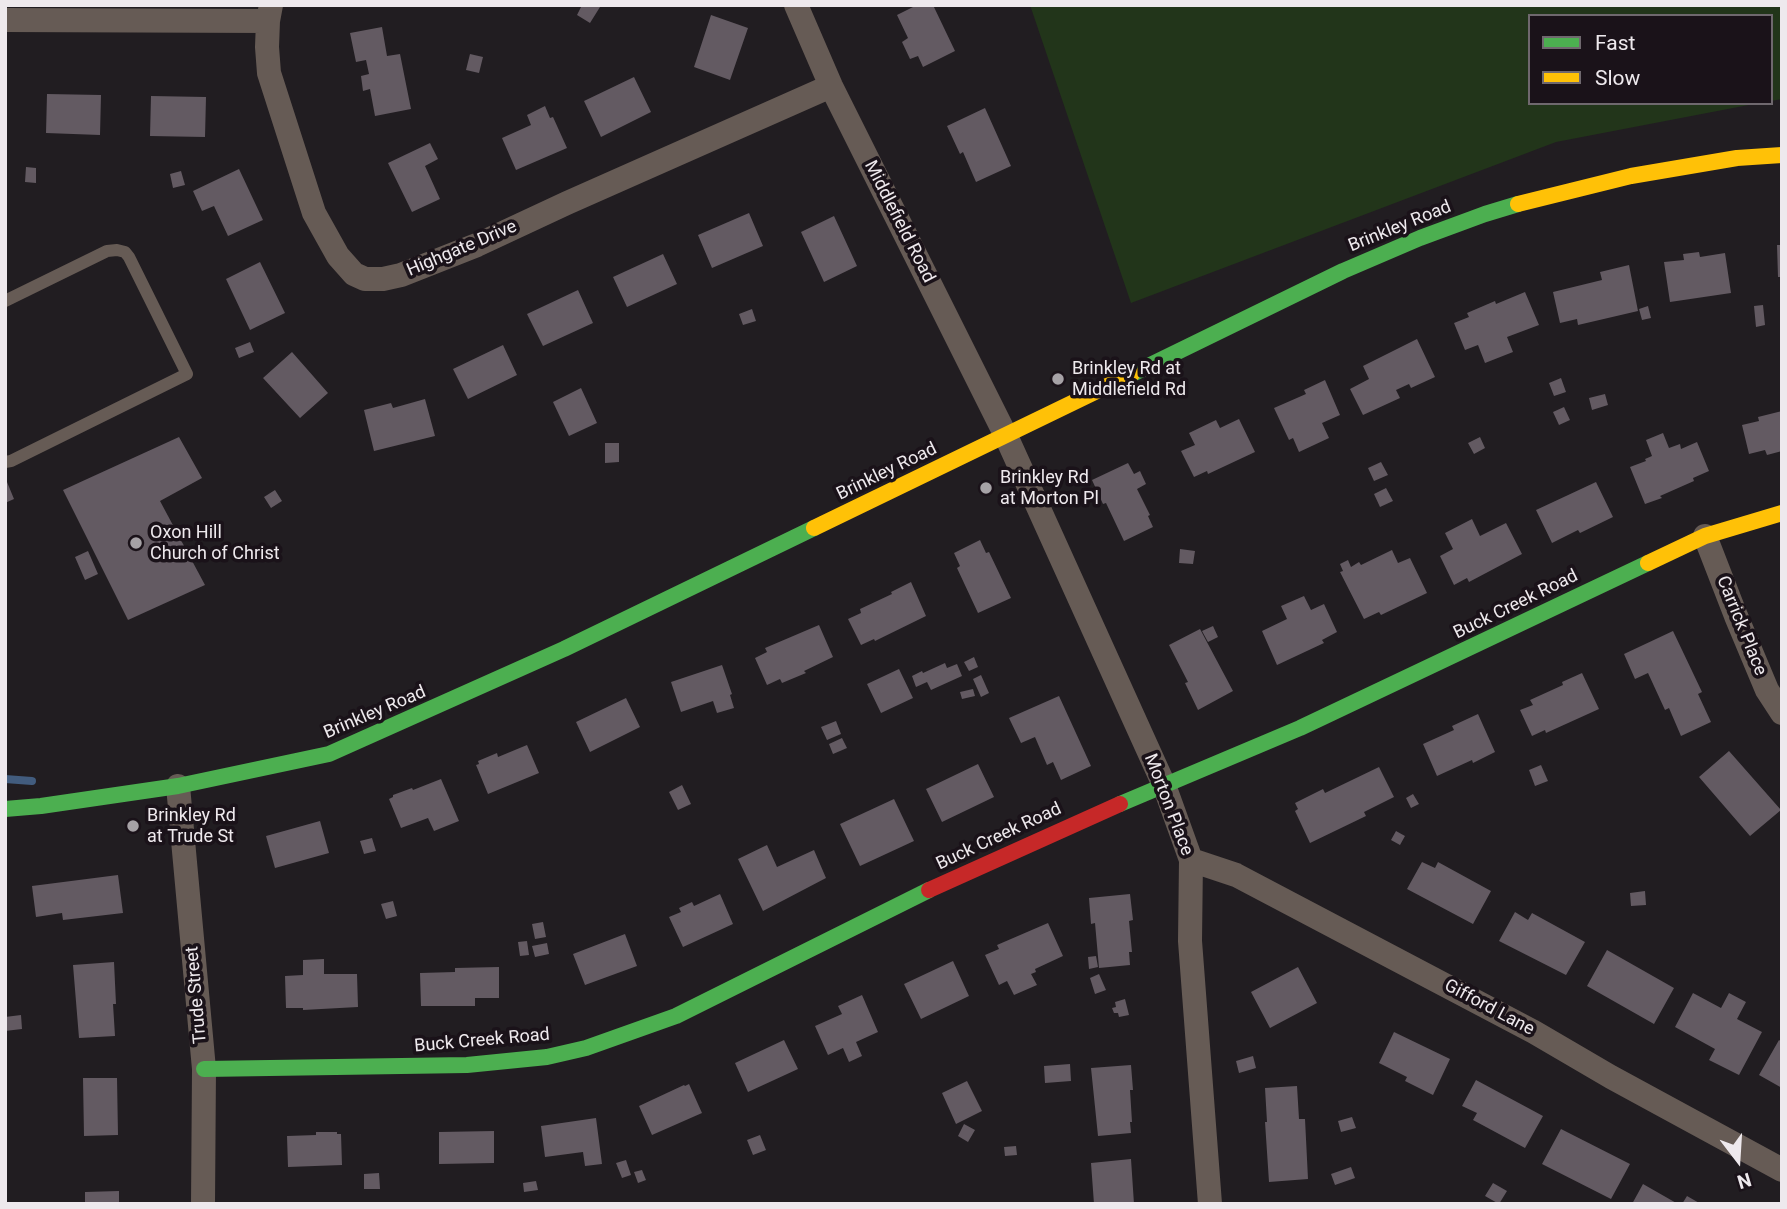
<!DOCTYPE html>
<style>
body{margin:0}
#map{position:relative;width:1787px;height:1209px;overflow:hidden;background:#211d21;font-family:Roboto,sans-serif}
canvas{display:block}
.frame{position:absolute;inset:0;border:7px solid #eee9ed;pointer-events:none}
.legend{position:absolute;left:1528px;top:14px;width:245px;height:91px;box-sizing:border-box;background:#1a1219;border:2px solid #6f686e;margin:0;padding:9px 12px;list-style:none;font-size:21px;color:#eee9ed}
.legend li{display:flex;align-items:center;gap:14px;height:35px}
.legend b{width:35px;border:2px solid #6f686e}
.north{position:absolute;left:1703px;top:1125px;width:70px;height:70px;-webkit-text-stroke:5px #1a1219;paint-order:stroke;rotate:163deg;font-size:19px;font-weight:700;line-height:28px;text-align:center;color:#eee9ed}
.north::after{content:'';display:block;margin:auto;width:24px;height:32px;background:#eee9ed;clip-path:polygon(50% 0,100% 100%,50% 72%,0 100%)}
</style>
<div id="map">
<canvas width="1787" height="1209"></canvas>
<div class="frame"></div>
<ul class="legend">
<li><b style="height:9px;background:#4caf50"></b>Fast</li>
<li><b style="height:9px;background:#ffc107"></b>Slow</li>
</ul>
<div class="north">N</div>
</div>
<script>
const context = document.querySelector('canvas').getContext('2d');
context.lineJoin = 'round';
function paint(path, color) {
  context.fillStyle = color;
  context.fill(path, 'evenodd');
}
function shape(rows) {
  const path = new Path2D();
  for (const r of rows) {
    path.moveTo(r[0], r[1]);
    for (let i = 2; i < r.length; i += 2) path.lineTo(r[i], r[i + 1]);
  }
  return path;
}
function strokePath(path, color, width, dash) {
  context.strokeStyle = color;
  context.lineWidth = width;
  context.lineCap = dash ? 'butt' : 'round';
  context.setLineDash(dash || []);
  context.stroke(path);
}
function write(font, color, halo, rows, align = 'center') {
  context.font = font + ' Roboto,sans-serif';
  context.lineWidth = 7;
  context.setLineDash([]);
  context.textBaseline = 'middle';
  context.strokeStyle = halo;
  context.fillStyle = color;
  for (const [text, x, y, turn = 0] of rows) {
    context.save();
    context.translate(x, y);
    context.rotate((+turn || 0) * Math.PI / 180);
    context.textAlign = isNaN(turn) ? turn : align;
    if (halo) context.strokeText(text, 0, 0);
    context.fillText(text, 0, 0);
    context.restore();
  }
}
const green = shape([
 [1030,5,1782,5,1782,99,1771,101,1771,16,1530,16,1530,103,1759,103,1556,142,1131,303]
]);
const stream = shape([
 [5,779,32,781]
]);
const building = shape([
 [582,5,597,5,600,7,590,23,577,15],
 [917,5,933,5,955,51,923,67,918,56,910,59,902,42,908,38,897,15],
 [711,15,748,28,730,80,694,67],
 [382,27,387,56,400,54,411,109,375,116,370,89,363,91,361,76,369,74,366,60,356,62,350,33],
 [470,54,483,57,479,73,466,70],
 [634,77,651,112,601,137,584,101],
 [47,94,101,95,100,135,46,133],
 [151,96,206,97,205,137,150,136],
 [545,106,550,118,553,117,567,148,516,170,502,138,531,125,527,115],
 [985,108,1011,166,976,182,963,152,960,154,947,126],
 [430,143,438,159,425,166,440,199,412,212,388,163],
 [26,167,36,168,36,183,25,182],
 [239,169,263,220,228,236,214,206,202,211,193,191],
 [181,171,185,185,173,188,170,174],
 [749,213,763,246,712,268,698,235],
 [834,216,857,266,824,282,801,232],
 [1777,245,1782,245,1782,277,1778,277],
 [1699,252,1700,257,1725,253,1731,293,1670,302,1664,262,1684,260,1683,254],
 [663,254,677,284,627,307,613,277],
 [260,262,285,313,250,330,226,279],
 [1629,265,1638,311,1578,325,1577,319,1560,323,1553,292,1602,280,1600,272],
 [578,290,593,323,543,346,527,314],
 [1525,292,1539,325,1507,337,1513,352,1485,363,1478,345,1465,350,1454,323,1469,317,1467,313,1495,301,1496,304],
 [1763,305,1765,325,1756,327,1754,306],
 [1648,306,1651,318,1642,320,1639,309],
 [752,309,756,321,743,325,739,314],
 [1417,339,1435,377,1411,388,1409,384,1396,390,1400,398,1363,415,1350,389,1369,379,1363,366],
 [250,342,254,352,239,358,235,348],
 [503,345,517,375,468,399,453,369],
 [292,352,328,393,300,418,263,378],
 [1561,378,1566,392,1554,396,1549,383],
 [1325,380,1340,415,1322,423,1329,438,1299,452,1293,438,1289,440,1274,408,1306,394,1304,390],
 [581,388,597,423,569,436,553,402],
 [1605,394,1608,405,1592,410,1589,398],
 [425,399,435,436,374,451,364,410,391,403,393,408],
 [1564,407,1570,420,1559,425,1553,412],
 [1782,411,1782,451,1767,455,1765,450,1749,454,1742,425,1759,421,1758,417],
 [1239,419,1255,452,1208,474,1207,471,1194,477,1181,451,1195,445,1189,433,1216,420,1220,428],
 [1663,433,1669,448,1680,444,1681,449,1697,442,1709,471,1693,478,1694,481,1660,496,1662,498,1645,504,1630,467,1646,461,1645,459,1652,456,1646,440],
 [179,437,202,478,160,501,205,585,128,620,63,490],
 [1480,437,1485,448,1474,454,1468,443],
 [605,443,619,443,619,462,605,463],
 [1381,462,1388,475,1374,481,1368,468],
 [1128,463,1134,474,1140,471,1146,484,1137,489,1150,515,1148,516,1153,527,1124,541,1106,503,1103,504,1092,480],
 [7,482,14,499,5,503,5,483],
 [1596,482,1613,517,1580,533,1578,530,1552,543,1536,510],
 [1386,488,1393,501,1380,507,1374,494],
 [275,490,282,501,271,508,264,497],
 [1472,519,1480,536,1506,523,1522,554,1469,582,1467,578,1454,585,1440,556,1453,549,1445,533],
 [980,540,986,553,989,552,1011,598,978,613,957,568,960,566,954,553],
 [1180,549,1195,551,1193,564,1179,563],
 [1392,550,1398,563,1410,558,1427,593,1381,615,1379,612,1364,619,1340,572,1343,571,1340,564,1348,560,1351,567,1359,562,1361,565],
 [88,551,98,574,85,580,75,557],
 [911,582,926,616,875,641,874,639,861,645,848,619,861,613,860,609,892,594,891,592],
 [1304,596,1311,610,1324,604,1337,632,1322,640,1324,643,1277,665,1262,631,1287,619,1281,606],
 [819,625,833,657,804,671,806,673,782,683,780,679,767,685,755,658,767,652,765,648],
 [1213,626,1218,637,1208,642,1202,631],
 [1200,629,1233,691,1198,710,1185,683,1188,682,1169,645],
 [1673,631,1702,692,1698,694,1711,722,1681,736,1669,708,1665,710,1648,673,1635,679,1624,654],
 [974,657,978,667,969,671,964,662],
 [945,663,947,668,957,664,962,676,931,690,927,682,916,687,912,676,922,671,923,673],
 [722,665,732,694,730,695,734,708,717,713,713,701,681,712,671,682],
 [899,669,913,698,881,713,867,684],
 [1582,673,1599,709,1546,733,1545,730,1532,736,1520,710,1533,705,1530,700,1563,685,1562,682],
 [981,675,989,693,981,697,973,679],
 [973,689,975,696,962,699,960,692],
 [1059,696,1091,766,1061,780,1053,762,1047,765,1035,737,1021,743,1009,718],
 [626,698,640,727,590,752,576,722],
 [1478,714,1495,752,1473,763,1472,760,1437,776,1423,744,1454,730,1452,726],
 [836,721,841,734,827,740,821,727],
 [842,738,847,748,833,754,829,744],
 [527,745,539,773,488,794,476,765,479,764,478,761,497,753,498,757],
 [1729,751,1781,810,1750,836,1699,777],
 [978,764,994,797,942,822,926,789],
 [1541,765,1548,781,1535,786,1529,770],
 [1379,767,1394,797,1364,812,1366,816,1310,843,1295,811,1298,809,1295,803,1323,789,1325,793],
 [441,779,459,821,434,831,428,818,401,828,389,799,393,797,393,795,412,788,413,790],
 [682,785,691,804,678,810,669,792],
 [1413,794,1419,804,1411,808,1406,798],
 [894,799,914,841,860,866,840,824],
 [320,821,329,853,275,868,266,836],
 [1396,831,1405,836,1400,845,1391,840],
 [372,838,376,851,364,854,360,841],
 [767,845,777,867,814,850,826,878,763,911,738,859],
 [1422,862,1435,868,1438,862,1491,891,1473,924,1407,889],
 [118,875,123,913,63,920,62,913,36,917,32,886],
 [1645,891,1646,905,1631,906,1630,893],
 [720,894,733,924,683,947,669,917,681,912,679,908,692,902,694,906],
 [1130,894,1133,920,1129,921,1132,952,1129,952,1130,965,1099,968,1095,923,1091,924,1089,898],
 [393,901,397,916,386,919,381,904],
 [1515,912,1528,920,1532,913,1585,942,1566,975,1499,941],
 [543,922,546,937,535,939,532,924],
 [1048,923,1063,956,1035,969,1036,972,1031,974,1037,985,1014,995,1007,981,999,985,985,955,999,949,997,945],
 [625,934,637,966,585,985,573,954],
 [527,941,529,955,520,956,518,942],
 [547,943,549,954,535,957,532,946],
 [1607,950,1674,988,1654,1024,1587,986],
 [1096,956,1098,967,1089,969,1088,957],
 [324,959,324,974,357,974,358,1007,303,1010,303,1008,286,1008,285,976,303,975,303,960],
 [953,961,969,996,921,1019,904,984],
 [114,962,116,1004,113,1004,115,1036,79,1038,73,965],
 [499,967,499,998,475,998,475,1006,421,1006,420,973,455,972,455,968],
 [1298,967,1317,1003,1270,1028,1251,992],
 [1099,974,1106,990,1095,994,1090,978],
 [1693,993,1721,1008,1729,993,1746,1002,1737,1019,1762,1032,1739,1075,1709,1060,1715,1049,1675,1027],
 [862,995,878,1032,856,1042,862,1056,849,1062,843,1048,828,1055,815,1026,842,1014,838,1006],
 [1125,999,1129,1015,1119,1017,1118,1013,1114,1013,1112,1008,1116,1007,1115,1002],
 [21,1015,22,1029,5,1031,5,1017],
 [1394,1032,1450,1059,1433,1095,1405,1081,1407,1077,1379,1063],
 [784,1040,798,1069,748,1092,735,1063],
 [1779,1040,1782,1042,1782,1088,1759,1075],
 [1253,1056,1256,1068,1239,1073,1236,1061],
 [1070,1064,1071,1081,1045,1083,1044,1066],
 [1131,1065,1133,1090,1130,1090,1132,1122,1130,1122,1131,1133,1098,1136,1091,1068],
 [83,1078,117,1078,118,1135,84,1136],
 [1476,1080,1543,1116,1525,1148,1473,1120,1477,1113,1462,1106],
 [967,1081,982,1111,956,1124,942,1093],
 [689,1084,702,1113,652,1135,639,1106,684,1085,685,1086],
 [1297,1086,1299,1119,1305,1119,1308,1179,1269,1182,1265,1122,1267,1122,1265,1088],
 [1352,1117,1356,1128,1341,1132,1338,1121],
 [596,1118,602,1164,585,1166,583,1152,545,1157,541,1126],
 [964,1124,975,1130,968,1142,958,1136],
 [1561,1129,1630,1164,1611,1199,1542,1164],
 [494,1131,494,1163,439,1164,439,1132],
 [316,1132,337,1132,337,1134,341,1134,342,1165,288,1167,287,1136,316,1135],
 [760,1135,766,1150,753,1155,747,1140],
 [1016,1146,1017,1155,1005,1156,1004,1147],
 [1131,1159,1134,1204,1094,1204,1091,1163],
 [626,1160,631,1175,622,1178,616,1163],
 [1351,1167,1355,1178,1335,1185,1331,1174],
 [642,1170,646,1180,638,1183,634,1172],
 [379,1173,380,1189,364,1189,364,1174],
 [536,1181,538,1190,524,1192,523,1183],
 [1493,1183,1507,1191,1499,1204,1485,1196],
 [1643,1184,1678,1204,1632,1204],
 [119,1191,119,1204,85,1204,85,1192],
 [1687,1196,1701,1204,1682,1204]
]);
const lane = shape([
 [5,301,107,251,117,250,125,252,129,257,187,374,11,461,5,462]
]);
const street = shape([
 [271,5,268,21,267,47,269,73,314,213,338,256,354,274,365,279,383,279,401,275,477,245,567,203,831,86],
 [796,5,831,86,1006,436,1164,785,1191,860,1190,941,1210,1204],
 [5,20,268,21],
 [1705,536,1736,616,1767,690,1782,713],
 [178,786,204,1069,203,1204],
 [1191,860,1236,875,1534,1032,1611,1077,1782,1170]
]);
const fast = shape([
 [1132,374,1343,271,1420,238,1485,214,1518,204],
 [1120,804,1300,728,1648,563],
 [5,809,41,806,178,786,329,754,564,649,814,528],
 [204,1069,467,1065,547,1057,586,1048,676,1016,929,890]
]);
const slow = shape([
 [1518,204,1631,176,1737,158,1782,155],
 [814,528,1132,374],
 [1648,563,1705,536,1782,513]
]);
const jam = shape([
 [929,890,1120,804]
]);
const markers = [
 [1058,379,7,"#a6a2a6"],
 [986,488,7,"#a6a2a6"],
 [136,543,7,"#a6a2a6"],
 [133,826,7,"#a6a2a6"]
];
const streetNames = [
 ["Middlefield Road",899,222,63],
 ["Brinkley Road",1400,227,-22],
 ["Highgate Drive",462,249,-23],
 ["Brinkley Road",887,472,-26],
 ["Buck Creek Road",1516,605,-26],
 ["Carrick Place",1741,626,68],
 ["Brinkley Road",375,713,-23],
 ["Morton Place",1168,805,69],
 ["Buck Creek Road",999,837,-25],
 ["Trude Street",197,995,-95],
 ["Gifford Lane",1489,1008,28],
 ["Buck Creek Road",482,1041,-5]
];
const poiNames = [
 ["Brinkley Rd at",1072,369],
 ["Middlefield Rd",1072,390],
 ["Brinkley Rd",1000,478],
 ["at Morton Pl",1000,499],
 ["Oxon Hill",150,533],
 ["Church of Christ",150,554],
 ["Brinkley Rd",147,816],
 ["at Trude St",147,837]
];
paint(green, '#22351a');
strokePath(stream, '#425c7e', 8);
paint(building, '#635a62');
strokePath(lane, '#665b55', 12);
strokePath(street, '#665b55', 24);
strokePath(fast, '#4caf50', 16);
strokePath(slow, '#ffc107', 16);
strokePath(jam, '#c62828', 16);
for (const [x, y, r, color] of markers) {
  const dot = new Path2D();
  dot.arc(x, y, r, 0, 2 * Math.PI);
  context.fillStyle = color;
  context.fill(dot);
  strokePath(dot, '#1a1219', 2.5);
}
write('18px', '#eee9ed', '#1a1219', streetNames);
write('18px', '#eee9ed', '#1a1219', poiNames, 'left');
</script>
